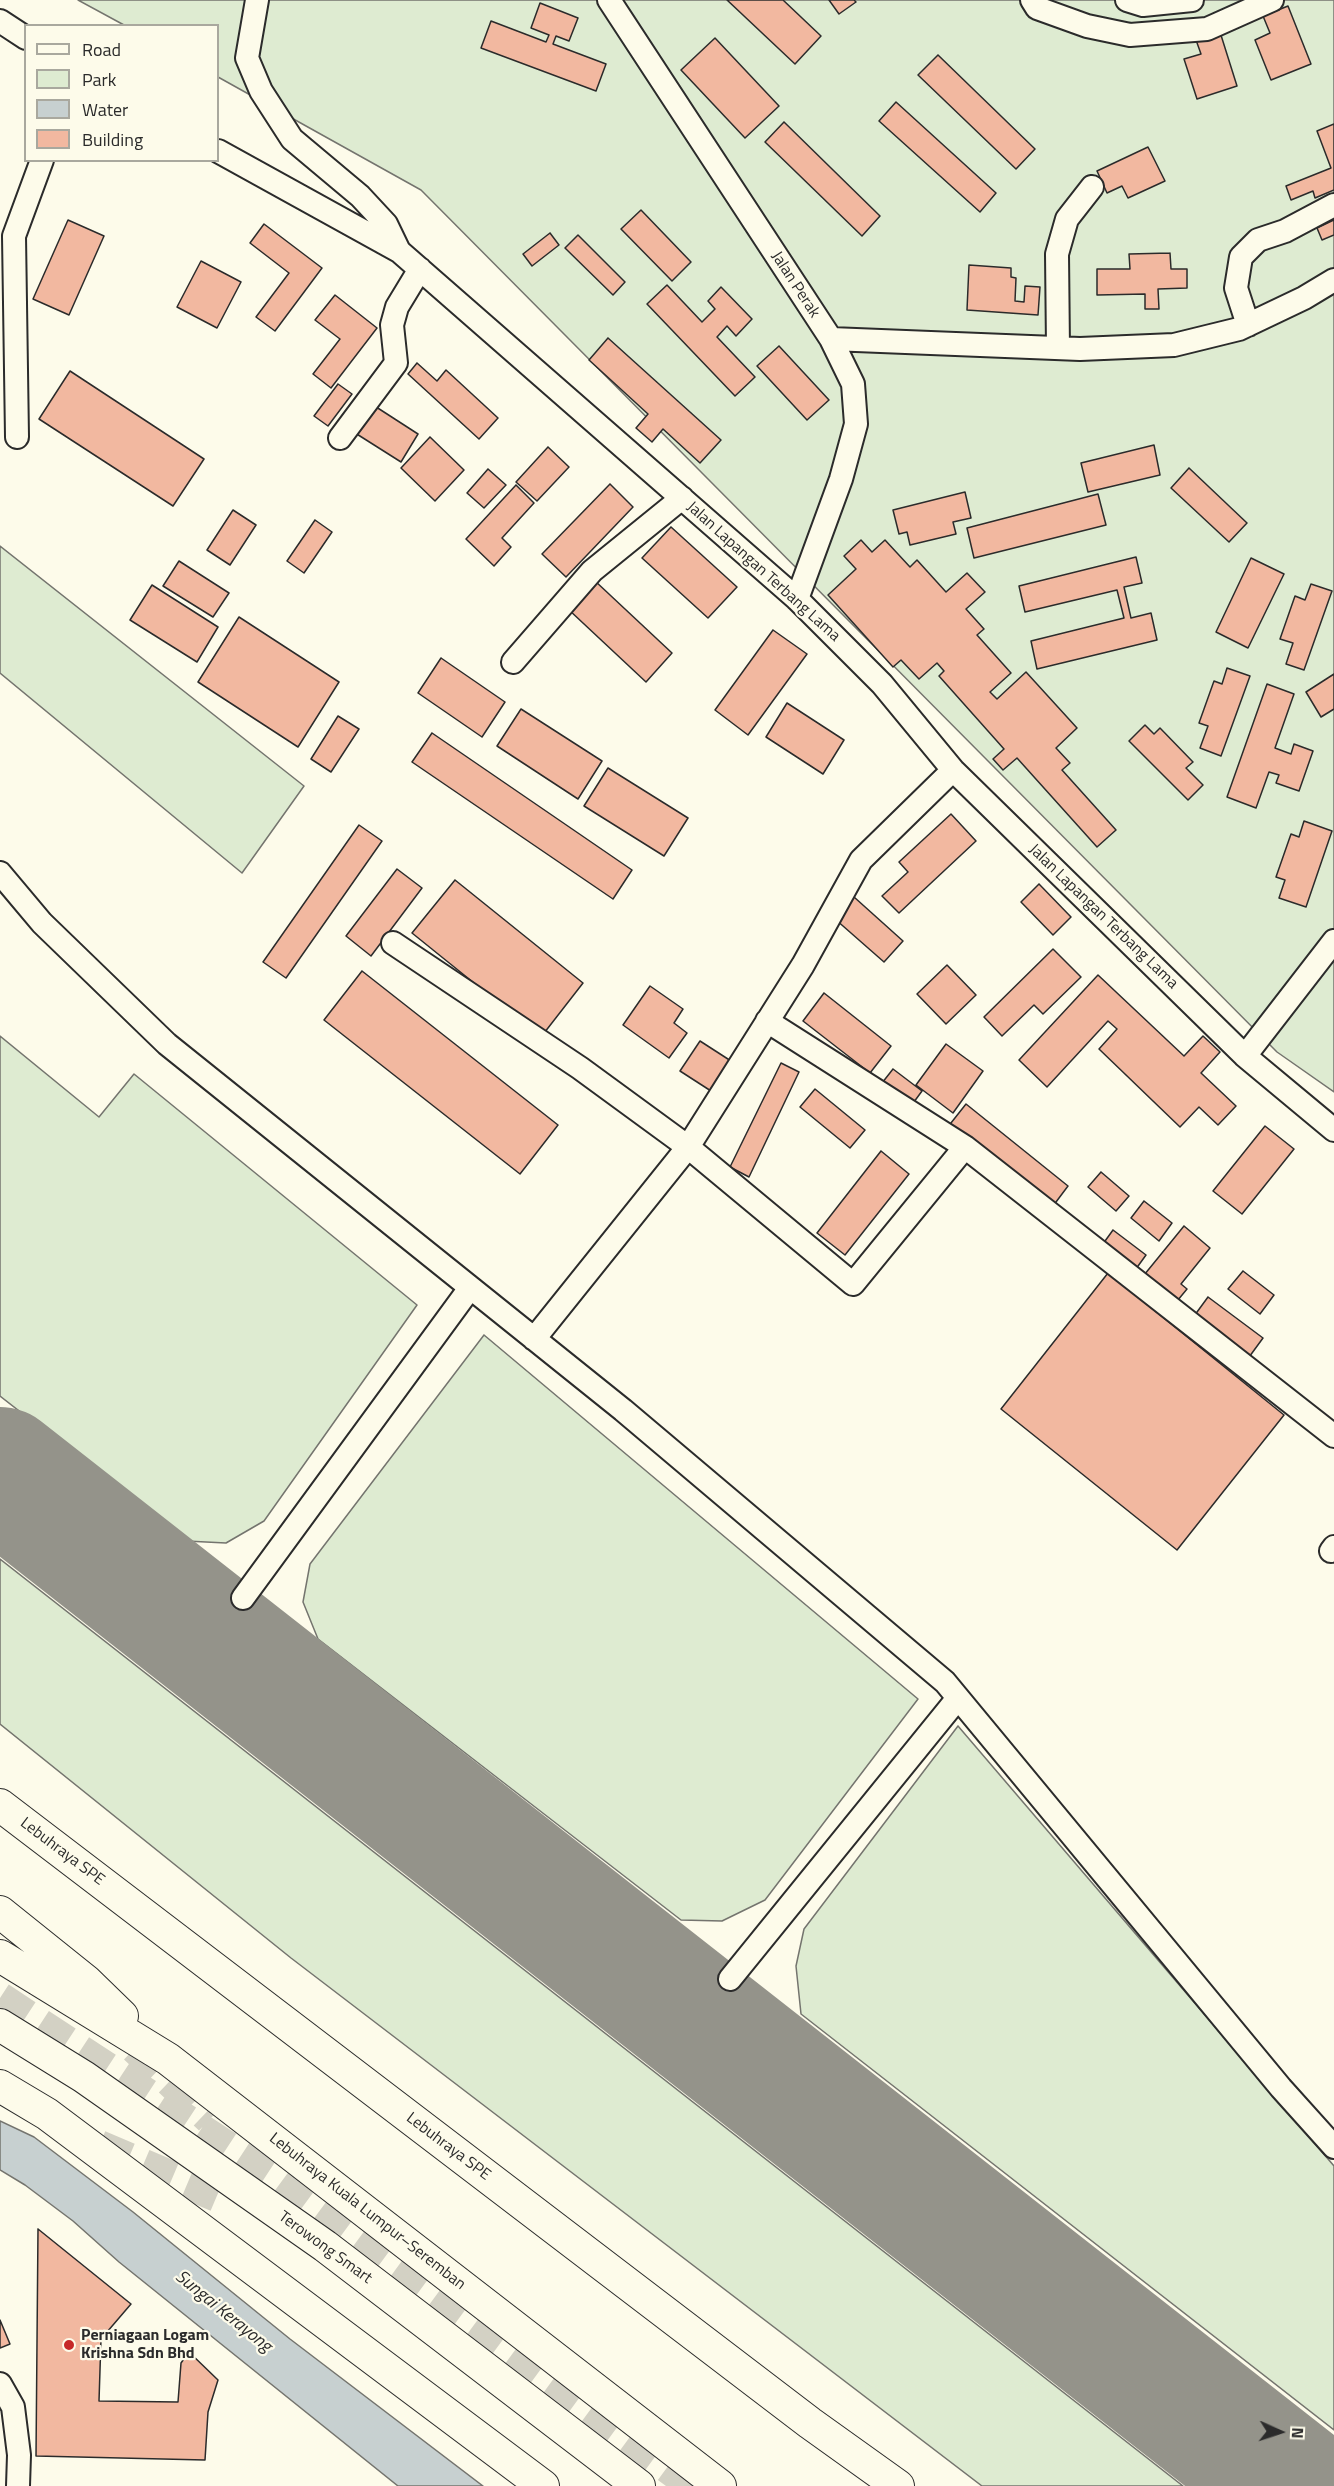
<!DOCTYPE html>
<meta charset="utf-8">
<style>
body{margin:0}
#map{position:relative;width:1334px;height:2486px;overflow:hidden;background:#fdfbea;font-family:"Titillium Web",sans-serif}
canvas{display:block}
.legend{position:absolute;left:24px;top:24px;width:195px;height:138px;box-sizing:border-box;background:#fdfbea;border:2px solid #a9a89e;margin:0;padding:8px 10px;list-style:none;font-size:18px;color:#2b2b2b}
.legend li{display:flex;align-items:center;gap:12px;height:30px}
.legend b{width:30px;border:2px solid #a9a89e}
.north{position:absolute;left:1250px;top:2402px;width:60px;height:60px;-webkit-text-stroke:4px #fdfbea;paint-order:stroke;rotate:93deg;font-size:16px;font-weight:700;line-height:24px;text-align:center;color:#2b2b2b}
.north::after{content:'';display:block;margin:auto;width:21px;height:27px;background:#2b2b2b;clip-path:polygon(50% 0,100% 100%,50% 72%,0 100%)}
</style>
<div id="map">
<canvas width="1334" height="2486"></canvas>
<ul class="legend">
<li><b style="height:8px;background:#fdfbea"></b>Road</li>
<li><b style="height:16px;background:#deebd1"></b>Park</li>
<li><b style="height:16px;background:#c7d0d0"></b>Water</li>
<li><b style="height:16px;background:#f2b8a0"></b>Building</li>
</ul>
<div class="north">N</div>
</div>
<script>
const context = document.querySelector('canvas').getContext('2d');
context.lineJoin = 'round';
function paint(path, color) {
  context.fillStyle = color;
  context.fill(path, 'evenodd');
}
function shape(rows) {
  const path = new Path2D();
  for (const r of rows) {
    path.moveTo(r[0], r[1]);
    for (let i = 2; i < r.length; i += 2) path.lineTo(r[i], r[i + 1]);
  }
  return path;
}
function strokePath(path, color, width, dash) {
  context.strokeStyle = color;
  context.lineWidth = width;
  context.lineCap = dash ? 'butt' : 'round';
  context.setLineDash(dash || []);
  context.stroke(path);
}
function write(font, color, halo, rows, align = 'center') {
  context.font = font + ' "Titillium Web",sans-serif';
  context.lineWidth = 4.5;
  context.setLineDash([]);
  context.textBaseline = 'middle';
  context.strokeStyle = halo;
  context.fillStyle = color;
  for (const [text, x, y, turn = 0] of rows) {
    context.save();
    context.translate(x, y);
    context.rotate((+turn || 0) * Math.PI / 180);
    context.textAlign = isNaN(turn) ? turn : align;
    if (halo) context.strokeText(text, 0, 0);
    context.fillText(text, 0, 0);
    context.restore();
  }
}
const green = shape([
 [78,0,1334,0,1334,1092,1277,1052,421,190,218,77,218,26,124,25,78,0],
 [0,546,304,786,242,873,0,673,0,546],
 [0,1036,99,1117,134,1074,417,1305,264,1521,226,1543,186,1541,0,1396,0,1036],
 [484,1335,918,1699,765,1900,722,1921,681,1920,318,1639,303,1602,310,1564,484,1335],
 [0,1559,1183,2486,982,2486,291,1958,0,1724,0,1559],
 [958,1726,1334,2166,1334,2430,801,2014,796,1966,804,1929,958,1726]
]);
const water = shape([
 [0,2121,34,2137,133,2212,290,2339,483,2486,398,2486,119,2262,73,2221,25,2185,0,2170,0,2121]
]);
const runway = shape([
 [0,1473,1292,2486]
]);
const building = shape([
 [727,0,783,0,821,36,795,64,727,0],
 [829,0,854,0,856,2,839,14,829,0],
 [540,3,578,18,569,41,556,36,553,44,606,64,596,91,481,48,491,21,546,42,549,35,531,28,540,3],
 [1288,6,1311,64,1271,80,1255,40,1270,33,1263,16,1288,6],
 [1220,32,1237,86,1197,99,1184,59,1201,54,1196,40,1220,32],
 [715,38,779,106,745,138,681,70,715,38],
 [938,55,1035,149,1016,169,918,75,938,55],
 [896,102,996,193,980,212,879,121,896,102],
 [784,122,880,216,862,236,765,142,784,122],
 [1334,124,1334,190,1315,198,1313,191,1291,200,1286,186,1331,168,1317,131,1334,124],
 [1148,147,1165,181,1128,198,1122,186,1107,193,1097,171,1148,147],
 [641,210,691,262,672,281,621,229,641,210],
 [68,220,104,236,69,315,33,299,68,220],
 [1334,220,1334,235,1322,240,1317,228,1334,220],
 [264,224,322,268,275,331,256,317,289,273,250,243,264,224],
 [550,233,559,245,532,266,523,254,550,233],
 [578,235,625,282,613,295,565,248,578,235],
 [1170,253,1171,269,1187,269,1187,288,1158,289,1159,309,1145,309,1145,294,1097,295,1097,269,1130,269,1129,254,1170,253],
 [201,261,241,282,217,328,177,307,201,261],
 [969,265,1011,268,1011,277,1016,278,1015,301,1024,302,1025,286,1040,287,1038,315,967,310,969,265],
 [667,285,702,322,715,309,708,301,721,287,752,319,736,336,727,326,717,337,755,377,735,396,647,304,667,285],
 [335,295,377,328,331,388,313,374,340,339,315,320,335,295],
 [608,338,721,440,700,463,663,429,652,442,636,428,648,414,589,360,608,338],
 [779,346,829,400,807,420,757,366,779,346],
 [417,363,437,381,446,370,498,418,479,439,408,374,417,363],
 [70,371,204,459,173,506,39,419,70,371],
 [338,384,352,394,328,426,314,416,338,384],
 [370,403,418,434,401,462,352,431,370,403],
 [430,437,464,470,435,501,401,468,430,437],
 [1154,445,1160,475,1088,492,1081,463,1154,445],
 [548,447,569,467,537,501,516,482,548,447],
 [1189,468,1247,523,1229,542,1171,488,1189,468],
 [488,469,506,485,484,508,467,493,488,469],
 [610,484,633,507,566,577,542,554,610,484],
 [516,485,534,503,502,538,511,547,494,566,466,539,516,485],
 [965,492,971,518,953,522,956,534,910,545,907,532,899,534,893,510,965,492],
 [1098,494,1106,525,974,558,967,528,1098,494],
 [233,510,256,525,230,565,207,550,233,510],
 [315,520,332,532,304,573,287,561,315,520],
 [671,527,737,587,708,618,642,558,671,527],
 [861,540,872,552,885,540,910,567,917,560,946,592,967,573,985,592,966,609,984,629,977,635,1011,673,990,692,997,699,1026,672,1077,728,1056,748,1070,763,1062,770,1116,830,1097,847,1017,758,1003,770,993,759,1004,749,939,676,944,671,937,663,919,679,901,660,893,667,828,595,856,569,844,556,861,540],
 [1136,557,1142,583,1124,587,1131,618,1151,613,1157,640,1037,669,1031,641,1124,618,1117,590,1025,612,1019,586,1136,557],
 [1251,558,1284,574,1248,648,1216,632,1251,558],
 [179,561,229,593,213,617,163,586,179,561],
 [594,580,672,653,646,682,568,609,594,580],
 [1311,584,1332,591,1304,670,1286,664,1293,643,1280,639,1295,596,1305,600,1311,584],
 [152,585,218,627,197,662,130,620,152,585],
 [239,617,339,682,298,747,198,682,239,617],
 [773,630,807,654,748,735,715,710,773,630],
 [441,658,505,702,482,737,418,693,441,658],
 [1227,668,1250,676,1221,756,1200,748,1208,726,1199,723,1214,681,1222,684,1227,668],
 [1334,674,1334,709,1321,717,1306,692,1334,674],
 [1267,684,1294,694,1275,748,1291,754,1294,744,1313,751,1299,791,1276,783,1279,775,1269,772,1256,808,1227,797,1267,684],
 [787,703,844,740,823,774,766,737,787,703],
 [521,709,602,761,578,799,497,746,521,709],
 [338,716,359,729,331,772,311,759,338,716],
 [1145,725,1154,734,1160,728,1193,762,1186,768,1203,785,1188,800,1129,741,1145,725],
 [432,733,632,870,613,899,412,762,432,733],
 [608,768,688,818,664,856,584,806,608,768],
 [951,814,976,841,899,913,882,896,908,872,899,862,951,814],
 [1304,821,1332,831,1306,907,1279,898,1285,880,1276,877,1291,834,1299,837,1304,821],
 [359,825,382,841,286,978,263,962,359,825],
 [397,869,422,888,371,956,346,936,397,869],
 [455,880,583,983,541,1037,412,933,455,880],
 [1039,884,1071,917,1053,935,1021,902,1039,884],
 [854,897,903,941,884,962,835,919,854,897],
 [1053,949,1081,977,1043,1014,1034,1005,1002,1036,984,1017,1053,949],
 [947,965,976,995,946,1024,917,994,947,965],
 [362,971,558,1125,520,1174,324,1020,362,971],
 [1098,975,1184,1056,1203,1036,1220,1052,1201,1073,1236,1106,1218,1125,1199,1107,1180,1127,1099,1049,1117,1029,1108,1021,1047,1087,1019,1060,1098,975],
 [650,986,683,1009,674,1023,687,1033,669,1058,623,1025,650,986],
 [824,993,891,1046,870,1073,803,1021,824,993],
 [700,1041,731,1061,711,1091,680,1071,700,1041],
 [946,1044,983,1071,953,1113,916,1085,946,1044],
 [781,1063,799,1072,749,1177,730,1167,781,1063],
 [893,1069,922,1091,911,1106,882,1083,893,1069],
 [815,1089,865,1130,850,1148,800,1107,815,1089],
 [966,1104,1068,1186,1050,1210,947,1128,966,1104],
 [1265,1126,1294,1149,1242,1214,1213,1191,1265,1126],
 [881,1151,909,1174,845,1255,817,1233,881,1151],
 [1101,1172,1129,1196,1116,1211,1088,1187,1101,1172],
 [1144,1201,1172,1223,1159,1241,1131,1218,1144,1201],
 [1184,1226,1210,1248,1181,1284,1187,1289,1173,1306,1140,1280,1184,1226],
 [1113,1230,1146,1255,1133,1273,1100,1248,1113,1230],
 [1243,1271,1274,1295,1260,1314,1228,1289,1243,1271],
 [1108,1273,1284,1415,1177,1550,1001,1409,1108,1273],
 [1208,1297,1263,1338,1244,1364,1189,1323,1208,1297],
 [38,2229,131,2304,101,2339,99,2401,178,2402,181,2363,189,2352,218,2380,208,2412,205,2460,36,2456,38,2229],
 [0,2320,10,2344,0,2348,0,2320]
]);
const highwayTunnel = shape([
 [0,1998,273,2177,693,2486],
 [135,2048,210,2119],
 [99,2146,217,2196]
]);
const minor = shape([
 [257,0,247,58,261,91,292,139,360,196,386,224,399,251],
 [609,0,831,339,853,384,856,424,841,479,797,599],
 [1032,0,1037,8,1087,26,1130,35,1207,29,1272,0],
 [1127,0,1143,5,1192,0],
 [0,21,26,38],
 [218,151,399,251,797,599,882,684,953,770,1245,1056,1334,1130],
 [1248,325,1236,288,1241,257,1258,240,1285,231,1334,205],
 [831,339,1080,349,1174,345,1239,329,1304,298,1334,280],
 [1058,348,1057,254,1067,219,1092,187],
 [17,437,14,236,42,160],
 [340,438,396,363,392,325,397,307,420,269],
 [513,662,592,571,682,498],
 [0,873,42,923,167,1044,623,1410,945,1682,1281,2088,1334,2147],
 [393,943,580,1068,688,1147,853,1284,965,1147],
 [767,1021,965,1147,1334,1436],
 [1245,1056,1334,941],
 [534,1339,688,1147,803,965,861,860,953,770],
 [1331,1551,1334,1547],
 [243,1598,470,1288],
 [730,1979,958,1698],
 [0,2384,13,2407,19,2455,18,2486]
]);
const highway = shape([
 [0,1805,810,2423,898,2486],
 [0,1912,86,1981,122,2016],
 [0,1956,168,2059,720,2486],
 [0,2025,84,2077,325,2246,639,2486],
 [0,2086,47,2114,543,2486]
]);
const markers = [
 [69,2345,6,"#c62828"]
];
const streetNames = [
 ["Jalan Perak",795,285,57],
 ["Jalan Lapangan Terbang Lama",763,572,42],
 ["Jalan Lapangan Terbang Lama",1103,917,44],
 ["Lebuhraya SPE",62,1852,37],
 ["Lebuhraya SPE",448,2147,37],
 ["Lebuhraya Kuala Lumpur–Seremban",367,2212,38],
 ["Terowong Smart",325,2248,36]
];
const poiNames = [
 ["Perniagaan Logam",81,2336],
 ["Krishna Sdn Bhd",81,2354]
];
const waterNames = [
 ["Sungai Kerayong",223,2312,39]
];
paint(green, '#deebd1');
strokePath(green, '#74746e', 1.5);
paint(water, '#c7d0d0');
strokePath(water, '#74746e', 1.5);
strokePath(runway, '#94938a', 132);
paint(building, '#f2b8a0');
strokePath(building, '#2b2b2b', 1.5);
strokePath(highwayTunnel, '#d3d1c4', 32, [32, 16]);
strokePath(minor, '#2b2b2b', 26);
strokePath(highway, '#2b2b2b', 34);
strokePath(minor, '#fdfbea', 22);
strokePath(highway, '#fdfbea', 32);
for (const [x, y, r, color] of markers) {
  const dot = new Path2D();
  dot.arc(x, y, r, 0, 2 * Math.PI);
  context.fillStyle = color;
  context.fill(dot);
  strokePath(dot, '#fdfbea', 2);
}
write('16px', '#2b2b2b', '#fdfbea', streetNames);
write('bold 16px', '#2b2b2b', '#fdfbea', poiNames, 'left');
write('italic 18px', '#2b2b2b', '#fdfbea', waterNames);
</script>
